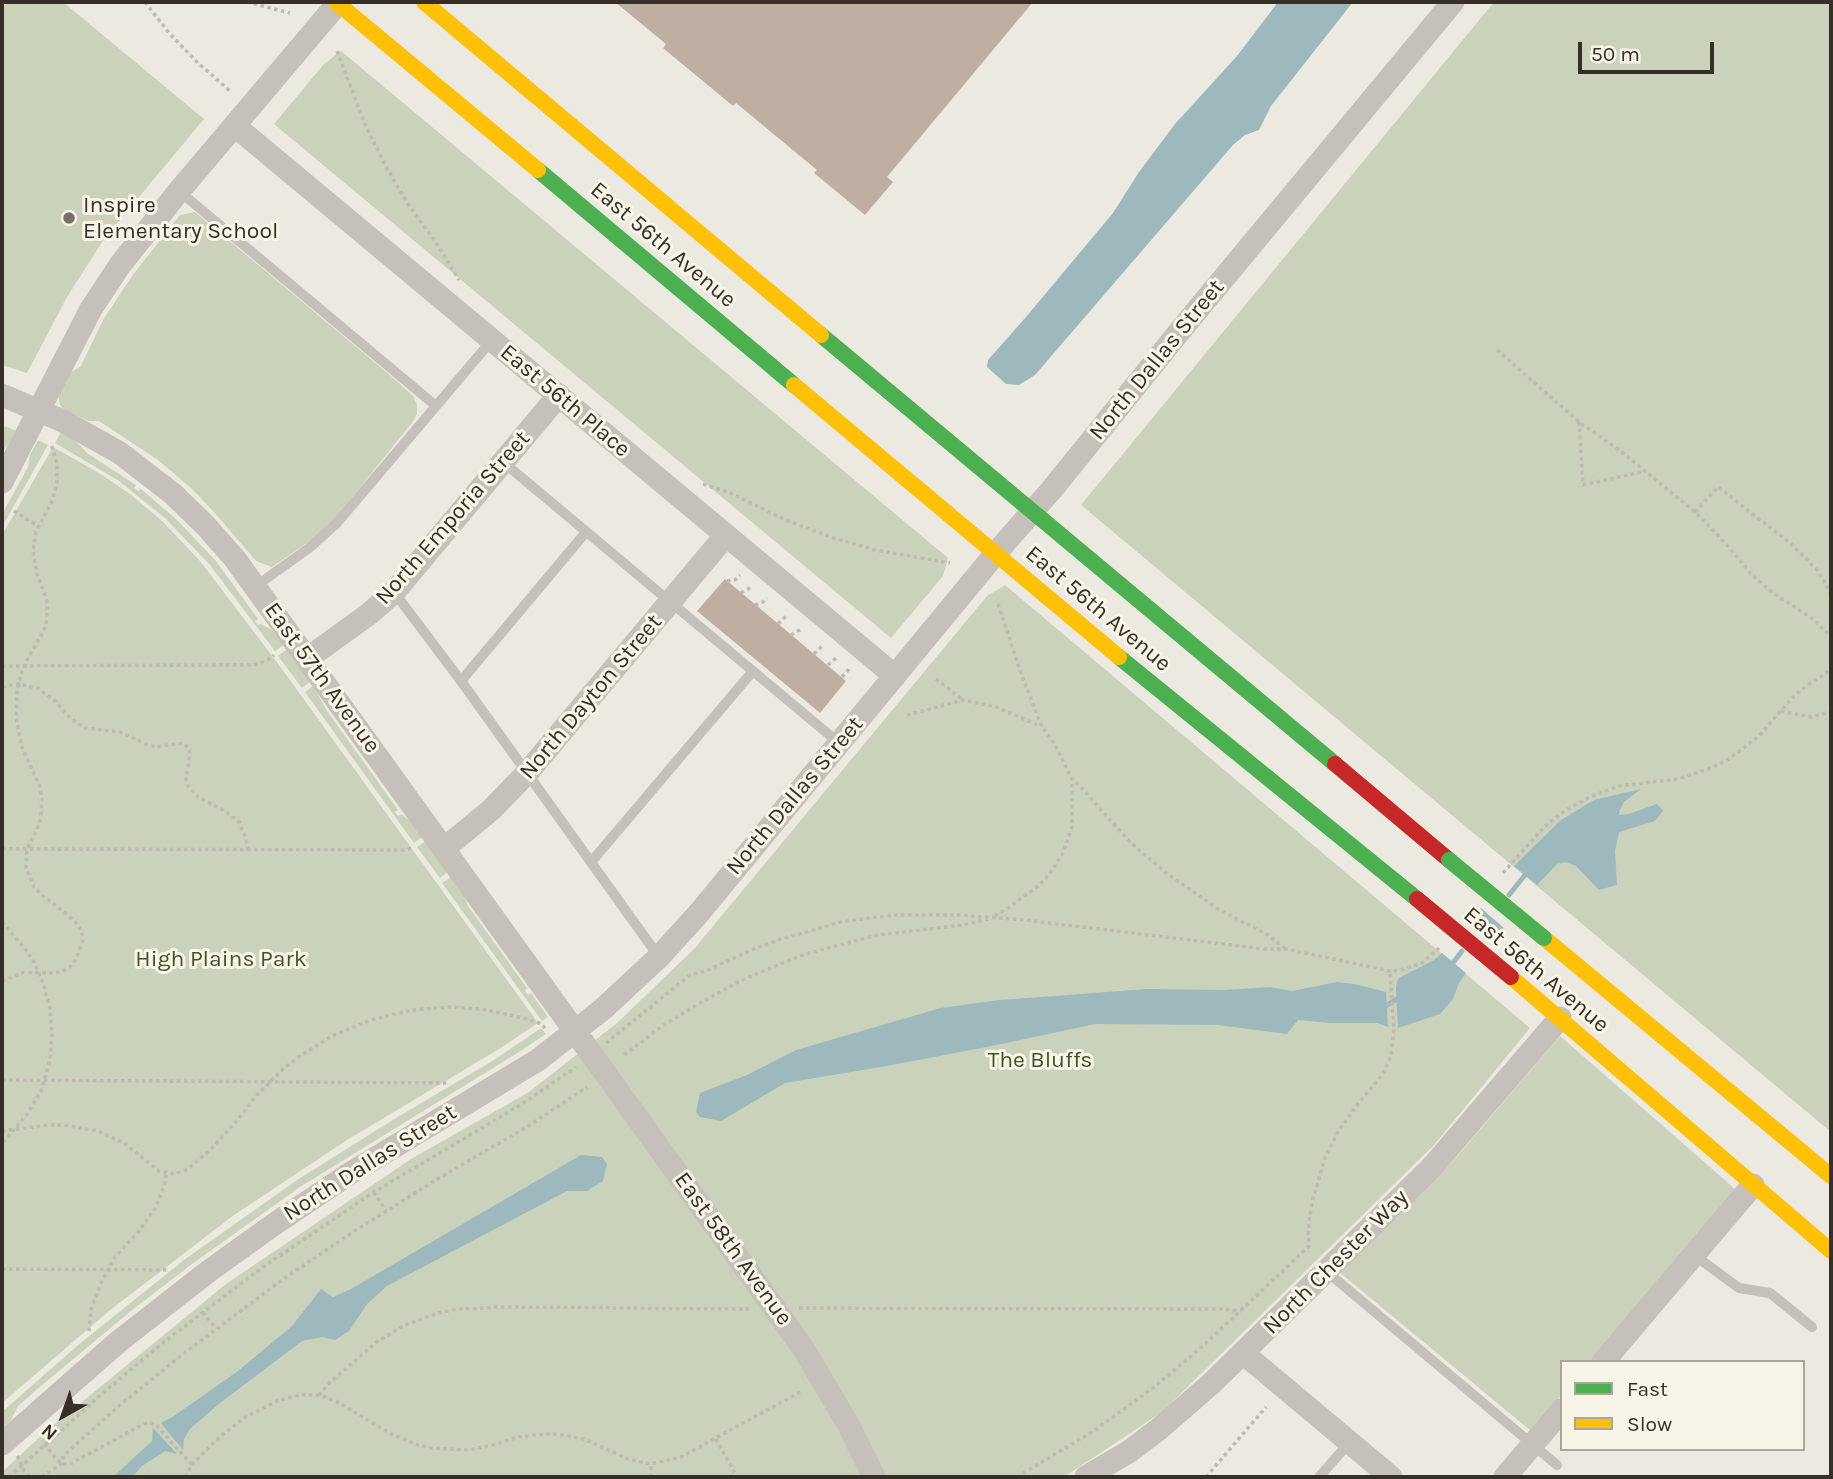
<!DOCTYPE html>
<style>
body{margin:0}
#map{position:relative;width:1833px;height:1479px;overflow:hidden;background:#ece9e1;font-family:Karla,sans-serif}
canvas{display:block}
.frame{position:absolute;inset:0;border:4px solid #362f28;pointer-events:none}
.legend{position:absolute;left:1560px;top:1360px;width:245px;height:91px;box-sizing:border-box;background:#f9f4e8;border:2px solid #aba59b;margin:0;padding:9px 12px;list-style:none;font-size:21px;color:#362f28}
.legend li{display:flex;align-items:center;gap:14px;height:35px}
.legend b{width:35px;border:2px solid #aba59b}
.north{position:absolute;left:28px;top:1381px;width:70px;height:70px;-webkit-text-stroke:5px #f9f4e8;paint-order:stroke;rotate:220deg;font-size:19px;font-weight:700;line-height:28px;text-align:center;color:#362f28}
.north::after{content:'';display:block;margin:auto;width:24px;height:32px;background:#362f28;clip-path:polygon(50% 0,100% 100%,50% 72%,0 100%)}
.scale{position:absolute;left:1578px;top:42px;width:136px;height:32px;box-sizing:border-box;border:4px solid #362f28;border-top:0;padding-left:9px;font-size:21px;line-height:24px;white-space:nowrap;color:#362f28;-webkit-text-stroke:5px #f9f4e8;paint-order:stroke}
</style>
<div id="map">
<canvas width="1833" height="1479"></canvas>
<div class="frame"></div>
<ul class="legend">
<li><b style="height:9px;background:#4caf50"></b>Fast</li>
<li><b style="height:9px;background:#ffc107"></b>Slow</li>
</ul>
<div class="north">N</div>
<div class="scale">50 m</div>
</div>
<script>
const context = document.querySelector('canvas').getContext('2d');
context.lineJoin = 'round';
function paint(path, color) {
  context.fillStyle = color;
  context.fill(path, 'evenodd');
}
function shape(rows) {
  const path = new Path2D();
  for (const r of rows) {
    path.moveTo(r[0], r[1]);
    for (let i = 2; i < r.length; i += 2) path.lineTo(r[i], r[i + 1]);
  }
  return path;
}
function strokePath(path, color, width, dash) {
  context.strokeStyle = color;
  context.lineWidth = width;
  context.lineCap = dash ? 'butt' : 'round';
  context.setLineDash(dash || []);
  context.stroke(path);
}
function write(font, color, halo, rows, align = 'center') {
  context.font = font + ' Karla,sans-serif';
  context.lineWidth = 6;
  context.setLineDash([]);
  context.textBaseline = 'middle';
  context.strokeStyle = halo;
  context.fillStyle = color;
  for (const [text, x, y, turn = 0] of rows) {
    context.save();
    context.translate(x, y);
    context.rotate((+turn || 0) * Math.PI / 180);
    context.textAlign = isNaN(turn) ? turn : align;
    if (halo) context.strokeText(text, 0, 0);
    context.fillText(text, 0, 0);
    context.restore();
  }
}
const green = shape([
 [9,2,63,2,204,119,104,239,67,297,27,373,2,365,2,6],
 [1494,2,1831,2,1831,1132,1081,505],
 [341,51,948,558,943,576,891,638,274,124,324,64],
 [195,212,391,376,413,396,417,405,417,414,411,424,333,521,317,536,272,567,256,561,214,512,191,488,158,460,99,421,88,421,67,411,62,408,59,402,59,394,70,373,81,366,103,320,132,276,180,215],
 [5,426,16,431,8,445,2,452,2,433],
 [61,432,75,440,87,453,136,485,134,488,138,491,141,489,176,519,216,561,258,619,255,621,258,625,261,624,272,630,284,645,275,651,210,565,166,519,119,481,55,443],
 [38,440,48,445,2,527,2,514,28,467,30,455],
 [53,447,99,473,130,494,161,520,200,561,279,665,538,1023,499,1049,347,1140,234,1215,109,1311,2,1403,2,535],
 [1005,585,1530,1028,1434,1145,1162,1412,1064,1477,2,1477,2,1472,44,1433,226,1284,411,1159,529,1092,617,1023,694,949,987,596],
 [287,649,310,682,302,688,278,656],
 [313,686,327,711,398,810,395,812,398,816,401,814,409,820,422,837,414,843,305,692],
 [425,841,448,872,440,878,417,847],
 [451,877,464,896,468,906,527,988,525,991,528,995,531,993,548,1017,542,1021,442,883],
 [541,1028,546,1034,519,1052,300,1187,192,1264,131,1311,41,1386,18,1406,11,1420,2,1429,2,1412,78,1345,184,1260,297,1180,396,1118,494,1060],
 [1560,1036,1735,1189,1590,1362,1562,1362,1562,1395,1531,1431,1338,1271,1454,1160]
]);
const water = shape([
 [1278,2,1353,2,1271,106,1259,130,1245,135,1233,145,1035,375,1019,385,1006,384,987,367,988,360,1026,317,1113,213,1139,172,1175,124,1237,56],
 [1641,789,1624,802,1620,810,1619,815,1629,814,1657,804,1663,811,1655,821,1619,832,1615,851,1617,885,1599,890,1576,866,1565,862,1557,864,1537,885,1514,866,1561,820,1594,800],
 [1481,908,1504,928,1493,941,1470,921],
 [1442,953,1466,973,1459,983,1453,999,1440,1014,1398,1028,1396,989,1397,982,1399,978,1434,960],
 [1337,982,1354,984,1386,992,1388,1027,1377,1023,1330,1023,1298,1020,1287,1034,1218,1025,1095,1024,992,1046,881,1067,785,1083,721,1121,700,1117,696,1112,700,1093,747,1075,796,1050,941,1008,1000,1000,1148,989,1224,990,1270,987,1292,991],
 [581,1155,602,1157,607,1164,603,1181,587,1191,567,1191,387,1286,367,1304,349,1331,335,1340,322,1337,302,1341,220,1403,190,1429,184,1439,183,1450,161,1423,174,1416,238,1371,292,1326,321,1289,333,1297,351,1289],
 [153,1428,177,1454,165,1451,142,1466,132,1477,113,1477,152,1441]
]);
const stream = shape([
 [1509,895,1529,870],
 [1449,968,1462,951],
 [1383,1008,1401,996]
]);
const building = shape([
 [615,2,1033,2,887,177,893,182,865,215,814,173,817,170,736,103,733,106,663,48,666,44],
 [725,579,846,681,820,713,697,611]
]);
const path = shape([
 [145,2,169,33,197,62,230,91],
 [247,2,290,13],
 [337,51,365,124,386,167,410,207,439,247,459,280],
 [1497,350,1579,422,1618,449,1695,512,1721,538,1752,575,1773,593,1813,619,1831,637],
 [1579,422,1583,485,1646,471],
 [703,484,730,493,788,521,831,537,875,550,950,563],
 [14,511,38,526],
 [1695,512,1718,487,1790,543,1818,571,1830,592,1831,605],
 [727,581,735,580,740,575],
 [741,593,753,586],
 [998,604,1022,676,1042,727,1054,743,1072,779,1085,791,1101,810,1131,843,1165,872,1218,909,1268,935,1286,949],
 [755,605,763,602,767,598],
 [778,624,787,615],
 [791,635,803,628],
 [814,654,823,645],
 [828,665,837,657],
 [2,666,246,665,259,664,269,659,274,655],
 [842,677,850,668],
 [936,679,963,700],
 [2,687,18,684,38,688,54,700,71,719,85,728,120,732,148,745,156,747,183,743,188,747,190,753,186,779,188,786,198,797,225,811,239,822,246,839,248,850],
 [1781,711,1810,717,1831,712],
 [907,715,963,700,996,707,1040,726],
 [2,849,398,850,407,850,414,846],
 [1503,873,1545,826,1566,810,1590,797,1619,786,1678,779,1711,768,1729,759,1759,736,1792,698,1806,686,1831,670],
 [995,916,1014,904,1038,886,1048,876,1063,853,1072,827,1072,779],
 [2,922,26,950,34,962,43,983,50,1009,52,1036,50,1060,41,1091,28,1113,2,1144],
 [2,981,24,972,55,973,63,971,70,967,76,959,83,940,82,932,78,925,69,916,41,894,34,887,26,868,27,849,37,829,41,818,42,798,40,787,21,745,16,717,17,693,21,674,29,656,42,634,46,624,47,613,47,601,37,574,33,551,36,532,52,501,57,483,57,463,51,444],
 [606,1043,690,975,708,970,756,948,782,939,841,922,869,918,898,915,958,915,1025,920,1264,949,1286,949,1390,971,1401,970,1422,963,1439,948],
 [624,1055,664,1025,700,1003,740,981,785,962,809,953,878,935,962,925,988,919],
 [2,1080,450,1083],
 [2,1131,49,1125,64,1125,98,1131,124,1143,159,1171,174,1174,188,1169,210,1150,234,1124,257,1095,283,1069,300,1056,332,1036,371,1020,412,1010,449,1007,467,1008,487,1010,524,1018,542,1024,546,1030],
 [374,1192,386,1211],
 [2,1269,167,1270],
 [799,1308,1222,1309,1241,1311],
 [203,1312,216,1329],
 [89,1331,91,1309,101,1283,115,1257,139,1231,156,1207,165,1183,166,1174],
 [319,1395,327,1385,378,1341,405,1325,438,1313,458,1309,506,1307,750,1309],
 [716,1439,737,1477],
 [44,1444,61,1464,70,1464,140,1426,149,1422,157,1426,192,1465],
 [17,1456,20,1460,24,1471,30,1477],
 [9,1477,111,1386,164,1342,263,1267,374,1192,522,1104,576,1067],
 [42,1477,61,1464,64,1455,119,1406,183,1354,282,1280,356,1230,439,1178,530,1125,587,1087],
 [185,1477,192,1465,216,1440,244,1418,277,1401,299,1395,319,1395,336,1401,391,1434,418,1445,429,1448,468,1450,493,1445,518,1437,544,1434,558,1434,584,1439,628,1459,651,1464,681,1457,802,1391],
 [651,1477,651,1464],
 [1017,1477,1095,1430,1153,1388,1203,1346,1309,1246,1308,1229,1312,1202,1325,1158,1339,1130,1358,1104,1383,1074,1391,1056,1394,1030,1390,971],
 [1206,1477,1266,1407]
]);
const lane = shape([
 [179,191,436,406],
 [503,462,839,743],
 [256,586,309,548,336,524,492,340],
 [394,592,461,681,659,957],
 [461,681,586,532],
 [592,861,753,671],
 [1694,1255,1739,1288,1770,1293,1812,1327],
 [1326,1271,1557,1465],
 [1319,1477,1350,1442]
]);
const street = shape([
 [235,126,895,676],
 [2,395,63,421,120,453,173,494,206,526,235,559,803,1348,848,1424,874,1477],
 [2,482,91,309,120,265,179,191,338,3],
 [308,658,369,614,394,592,559,395],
 [445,848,491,810,527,773,726,535],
 [1243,1353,1391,1477],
 [1603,1362,1753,1185],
 [2,1444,118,1342,209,1271,273,1225,349,1174,538,1060,603,1009,659,957,699,913,996,553,1053,488,1184,326,1453,2],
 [1086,1477,1130,1451,1159,1429,1212,1383,1432,1167,1560,1018],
 [1505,1477,1562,1410]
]);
const fast = shape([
 [538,170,794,385],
 [821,335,1335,764],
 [1119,657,1417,899]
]);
const slow = shape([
 [336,2,538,170],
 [424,2,821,335],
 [794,385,1119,657],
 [1544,938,1831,1176],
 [1511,977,1831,1251]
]);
const jam = shape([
 [1335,764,1449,860]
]);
const fastBridge = shape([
 [1449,860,1544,938]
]);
const jamBridge = shape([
 [1417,899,1511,977]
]);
const markers = [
 [69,218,7,"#767069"]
];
const poiNames = [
 ["Inspire",83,205],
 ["Elementary School",83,231]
];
const streetNames = [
 ["East 56th Avenue",663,245,40],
 ["North Dallas Street",1157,360,-51],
 ["East 56th Place",565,401,40],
 ["North Emporia Street",453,518,-49],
 ["East 56th Avenue",1098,609,40],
 ["East 57th Avenue",322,678,54],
 ["North Dayton Street",591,697,-50],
 ["North Dallas Street",795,796,-50],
 ["East 56th Avenue",1536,970,40],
 ["North Dallas Street",370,1163,-32],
 ["East 58th Avenue",733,1249,54],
 ["North Chester Way",1336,1262,-45]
];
const parkNames = [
 ["High Plains Park",221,959],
 ["The Bluffs",1040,1060]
];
paint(green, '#cad2bb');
paint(water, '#9db9bd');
strokePath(stream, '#9db9bd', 5);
paint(building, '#bfafa3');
strokePath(path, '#beb9b2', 3.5, [3.5, 3.5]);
strokePath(lane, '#c5c1ba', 10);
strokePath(street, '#c5c1ba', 23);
strokePath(fast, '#4caf50', 16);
strokePath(slow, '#ffc107', 16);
strokePath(jam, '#c62828', 16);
strokePath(fastBridge, '#4caf50', 16);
strokePath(jamBridge, '#c62828', 16);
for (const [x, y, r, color] of markers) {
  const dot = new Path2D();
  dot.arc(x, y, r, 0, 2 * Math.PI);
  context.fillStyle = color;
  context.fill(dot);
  strokePath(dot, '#f9f4e8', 2.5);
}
write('23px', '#362f28', '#f9f4e8', poiNames, 'left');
write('23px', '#362f28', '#f9f4e8', streetNames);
write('23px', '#40542c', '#f9f4e8', parkNames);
</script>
